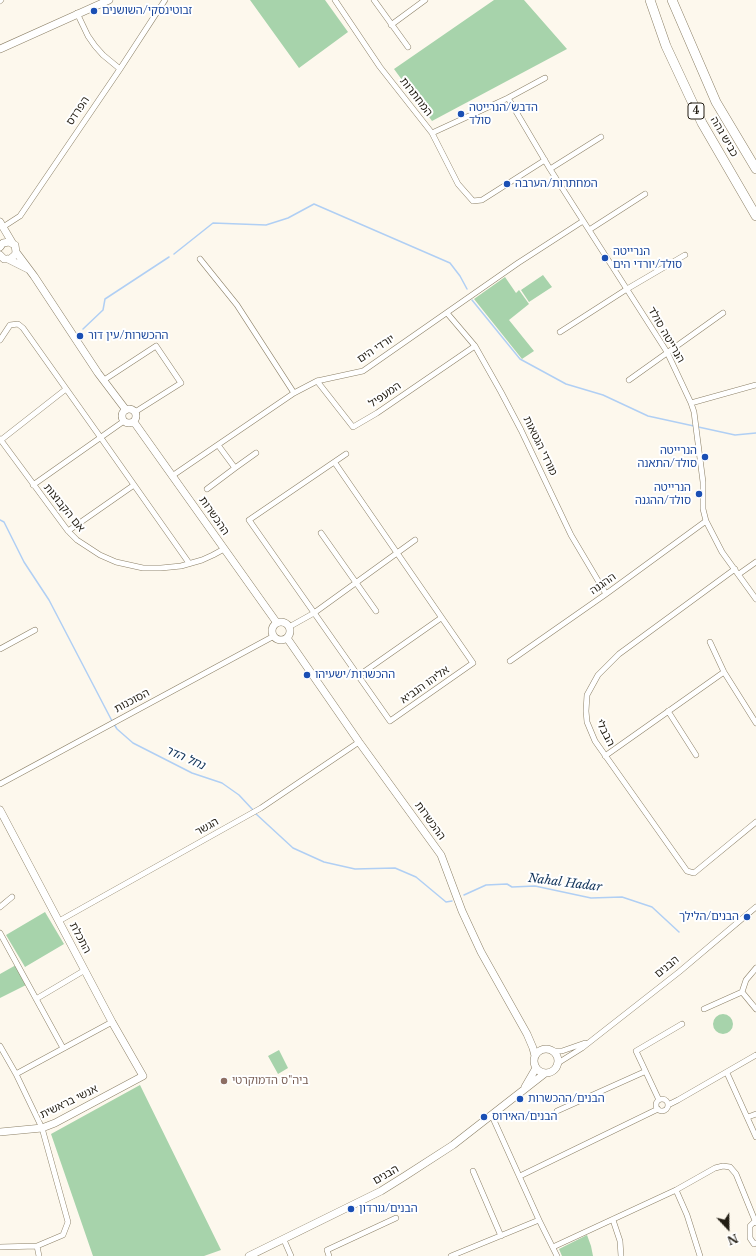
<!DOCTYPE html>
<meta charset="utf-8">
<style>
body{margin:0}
#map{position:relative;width:756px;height:1256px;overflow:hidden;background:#fdf8ed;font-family:"Libre Baskerville",serif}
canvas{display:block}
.north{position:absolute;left:708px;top:1208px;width:40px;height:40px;-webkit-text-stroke:3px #fff;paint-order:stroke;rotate:158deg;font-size:11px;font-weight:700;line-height:16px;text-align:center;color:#221d13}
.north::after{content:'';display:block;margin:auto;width:14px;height:18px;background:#221d13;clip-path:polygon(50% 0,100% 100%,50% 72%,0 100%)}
</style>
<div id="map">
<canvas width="756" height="1256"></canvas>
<div class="north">N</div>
</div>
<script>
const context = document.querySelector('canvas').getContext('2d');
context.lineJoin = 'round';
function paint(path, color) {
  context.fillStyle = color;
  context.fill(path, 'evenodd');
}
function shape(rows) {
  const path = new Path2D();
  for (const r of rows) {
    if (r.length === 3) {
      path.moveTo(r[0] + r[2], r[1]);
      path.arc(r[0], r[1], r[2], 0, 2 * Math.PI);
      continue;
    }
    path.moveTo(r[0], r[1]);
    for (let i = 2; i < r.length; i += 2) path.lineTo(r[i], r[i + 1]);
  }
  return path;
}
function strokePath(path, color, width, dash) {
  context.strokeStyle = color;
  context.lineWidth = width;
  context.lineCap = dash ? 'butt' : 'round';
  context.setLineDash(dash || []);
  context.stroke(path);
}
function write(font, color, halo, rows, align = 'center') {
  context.font = font + ' "Libre Baskerville","Noto Sans Hebrew",serif';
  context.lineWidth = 4;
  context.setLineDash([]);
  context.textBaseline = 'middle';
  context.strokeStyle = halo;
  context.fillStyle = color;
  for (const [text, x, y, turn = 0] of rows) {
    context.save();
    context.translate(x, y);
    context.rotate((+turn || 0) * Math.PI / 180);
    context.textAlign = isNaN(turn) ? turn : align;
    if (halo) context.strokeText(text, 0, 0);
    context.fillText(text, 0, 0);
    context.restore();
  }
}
const green = shape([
 [250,0,325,0,348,32,299,68],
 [494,0,524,0,567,49,432,121,394,69],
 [543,275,552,287,529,302,521,290],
 [505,277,516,293,519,290,529,304,509,320,534,351,522,359,474,299],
 [45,912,64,944,25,967,6,935],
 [16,965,26,985,0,998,0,974],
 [723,1024,10],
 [279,1050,288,1068,278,1074,268,1056],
 [140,1085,221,1250,204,1256,93,1256,51,1134],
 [587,1235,591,1246,593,1256,562,1256,559,1249]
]);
const stream = shape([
 [174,254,213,223,266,225,288,218,314,204,450,263,460,276,467,289],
 [472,300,520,359,566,384,603,395,648,416,735,435,756,433],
 [83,329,103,310,105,299,169,257],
 [0,520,4,522,24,562,49,600,112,721],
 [114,724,117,729,133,743,192,773,222,783,239,795,253,810],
 [255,813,293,848,324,862,355,869,395,868,416,877,446,902,452,901],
 [464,895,486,885,507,884,512,887,535,886,591,898,622,897,652,907,679,932]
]);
const street = shape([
 [335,0,380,67,432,133,458,184,473,201,482,200,545,160],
 [374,0,408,47],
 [0,1,1,0],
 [77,13,88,36,95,46,103,55,120,69],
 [391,25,425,0],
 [508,98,550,169,667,352,691,403,694,412,703,482,703,509,706,521,722,552,756,599],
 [432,133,508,98,545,78],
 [550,169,601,137],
 [3,227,20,216,120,69,165,0],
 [589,230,645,194],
 [200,259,237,305,294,393],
 [447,313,475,346,501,392,521,430,571,535,606,594],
 [560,332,627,289,685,255],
 [0,340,10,325,18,324,23,328,101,438,189,563],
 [104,380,156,346,181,383,135,412],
 [629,380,723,313],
 [317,381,353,427,377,413,475,346],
 [691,403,756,385],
 [0,439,68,531,77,540,100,555,116,562,143,568,161,568,181,566,202,560,213,555,224,549],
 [1,440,66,389],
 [335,463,473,663,390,721,249,520,346,454],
 [235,468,256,453],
 [172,476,294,393,317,381,363,371,518,263,583,221],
 [33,485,124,421],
 [207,489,235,468,218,445],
 [68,531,134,485],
 [321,533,376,611],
 [735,569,619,654,598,675,587,695,586,711,587,722,595,741,687,871,694,873,756,822],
 [739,574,756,562],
 [289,627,314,613,415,540],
 [710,642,724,672,756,723],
 [0,649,35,630],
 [510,661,606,594,706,521],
 [358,676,441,618],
 [668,711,696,755],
 [605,756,724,672],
 [0,784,274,636],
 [0,907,12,897],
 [59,921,261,808,359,742],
 [0,933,63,1048],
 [756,968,746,980,742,992,756,1009],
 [36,999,85,970],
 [704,1009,742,992],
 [0,1046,16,1074,42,1128,68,1222,63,1235,37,1246,0,1247],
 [554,1051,562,1051,585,1043],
 [558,1063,582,1048,679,972,756,907],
 [727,1073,756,1137],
 [16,1074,112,1022],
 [662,1105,6],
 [659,1100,636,1051,682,1024],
 [668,1105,678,1100,756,1055],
 [557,1111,644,1072],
 [492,1116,539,1220,557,1256],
 [748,1117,756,1114],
 [473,1171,501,1236],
 [520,1176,658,1109],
 [676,1190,687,1215,700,1256],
 [613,1220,620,1241,621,1256],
 [755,1221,750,1226,750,1238,754,1244,756,1243],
 [284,1240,291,1256],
 [37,1246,39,1256],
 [553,1247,676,1190,715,1168,723,1166,730,1167,736,1174,756,1223],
 [329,1256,327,1250,396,1218],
 [451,1256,539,1220]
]);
const secondary = shape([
 [0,49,109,0],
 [0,222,13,244],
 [0,247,3,243,9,242,15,245,16,252,15,255,10,259,4,259,0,255],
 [16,252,34,276,98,373,126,410],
 [8,259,28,269],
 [129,416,7],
 [134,422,277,623],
 [281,631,9],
 [287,638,359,742,441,855,462,911,481,952,527,1034,533,1048,535,1056],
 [0,810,112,1022,143,1076,55,1123,42,1128,0,1132],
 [546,1061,12],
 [525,1087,536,1068],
 [249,1256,381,1191,405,1176,453,1145,544,1074]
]);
const highway = shape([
 [650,0,666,46,702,123,756,216],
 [672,0,716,102,756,169]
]);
const markers = [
 [94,11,4,"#1a4fb4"],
 [461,114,4,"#1a4fb4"],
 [507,184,4,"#1a4fb4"],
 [605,258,4,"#1a4fb4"],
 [80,336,4,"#1a4fb4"],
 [705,457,4,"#1a4fb4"],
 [699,494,4,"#1a4fb4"],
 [307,675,4,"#1a4fb4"],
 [747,917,4,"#1a4fb4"],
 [224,1081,4,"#8d6e63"],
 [520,1099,4,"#1a4fb4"],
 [484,1117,4,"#1a4fb4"],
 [351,1209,4,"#1a4fb4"]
];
const shields = [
 [696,111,16]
];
const shieldNames = [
 ["4",696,111]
];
const transitNames = [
 ["זבוטינסקי/השושנים",102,11],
 ["הדבש/הנרייטה",469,108],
 ["סולד",469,121],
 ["המחתרות/הערבה",515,184],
 ["הנרייטה",613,252],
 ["סולד/יורדי הים",613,265],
 ["ההכשרות/עין דור",88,336],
 ["הנרייטה",697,451,"right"],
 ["סולד/התאנה",697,464,"right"],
 ["הנרייטה",691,488,"right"],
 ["סולד/ההגנה",691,501,"right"],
 ["ההכשרות/ישעיהו",315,675],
 ["הבנים/הלילך",739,917,"right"],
 ["הבנים/ההכשרות",528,1099],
 ["הבנים/האירוס",492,1117],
 ["הבנים/גורדון",359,1209]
];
const streetNames = [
 ["המחתרות",416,97,52],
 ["הפרדס",78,111,-56],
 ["כביש גהה",724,137,60],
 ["הנרייטה סולד",666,335,60],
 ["יורדי הים",376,349,-33],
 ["המעפיל",385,395,-34],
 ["מורדי הגטאות",540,446,64],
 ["אם הקבוצות",64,508,51],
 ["ההכשרות",214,516,55],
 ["ההגנה",603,584,-35],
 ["אליהו הנביא",425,685,-35],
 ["הסוכנות",132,701,-28],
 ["הבבלי",605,733,63],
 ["ההכשרות",430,821,54],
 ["הגשר",207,827,-29],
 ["התכלת",80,938,62],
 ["הבנים",667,967,-39],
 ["אנשי בראשית",69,1102,-26],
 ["הבנים",386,1175,-30]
];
const educationNames = [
 ["ביה\"ס הדמוקרטי",232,1081]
];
const waterNames = [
 ["נחל הדר",185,758,24],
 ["Nahal Hadar",565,883,7]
];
paint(green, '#a7d3ab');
strokePath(stream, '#b0cff4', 1.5);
strokePath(street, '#8c8067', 6);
strokePath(secondary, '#8c8067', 8);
strokePath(highway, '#8c8067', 10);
strokePath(street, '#fff', 5);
strokePath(secondary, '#fff', 7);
strokePath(highway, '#fff', 9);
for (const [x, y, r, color] of markers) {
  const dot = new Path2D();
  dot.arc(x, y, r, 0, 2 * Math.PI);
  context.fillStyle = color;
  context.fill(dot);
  strokePath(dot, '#fff', 1.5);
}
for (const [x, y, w] of shields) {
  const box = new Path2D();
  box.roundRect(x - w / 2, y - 8, w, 16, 3);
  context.fillStyle = '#fff';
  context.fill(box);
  strokePath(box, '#221d13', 1);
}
write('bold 10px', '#221d13', null, shieldNames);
write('11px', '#164399', '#fff', transitNames, 'left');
write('11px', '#221d13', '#fff', streetNames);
write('11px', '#785e54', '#fff', educationNames, 'left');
write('italic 12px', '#0f3259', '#fff', waterNames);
</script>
